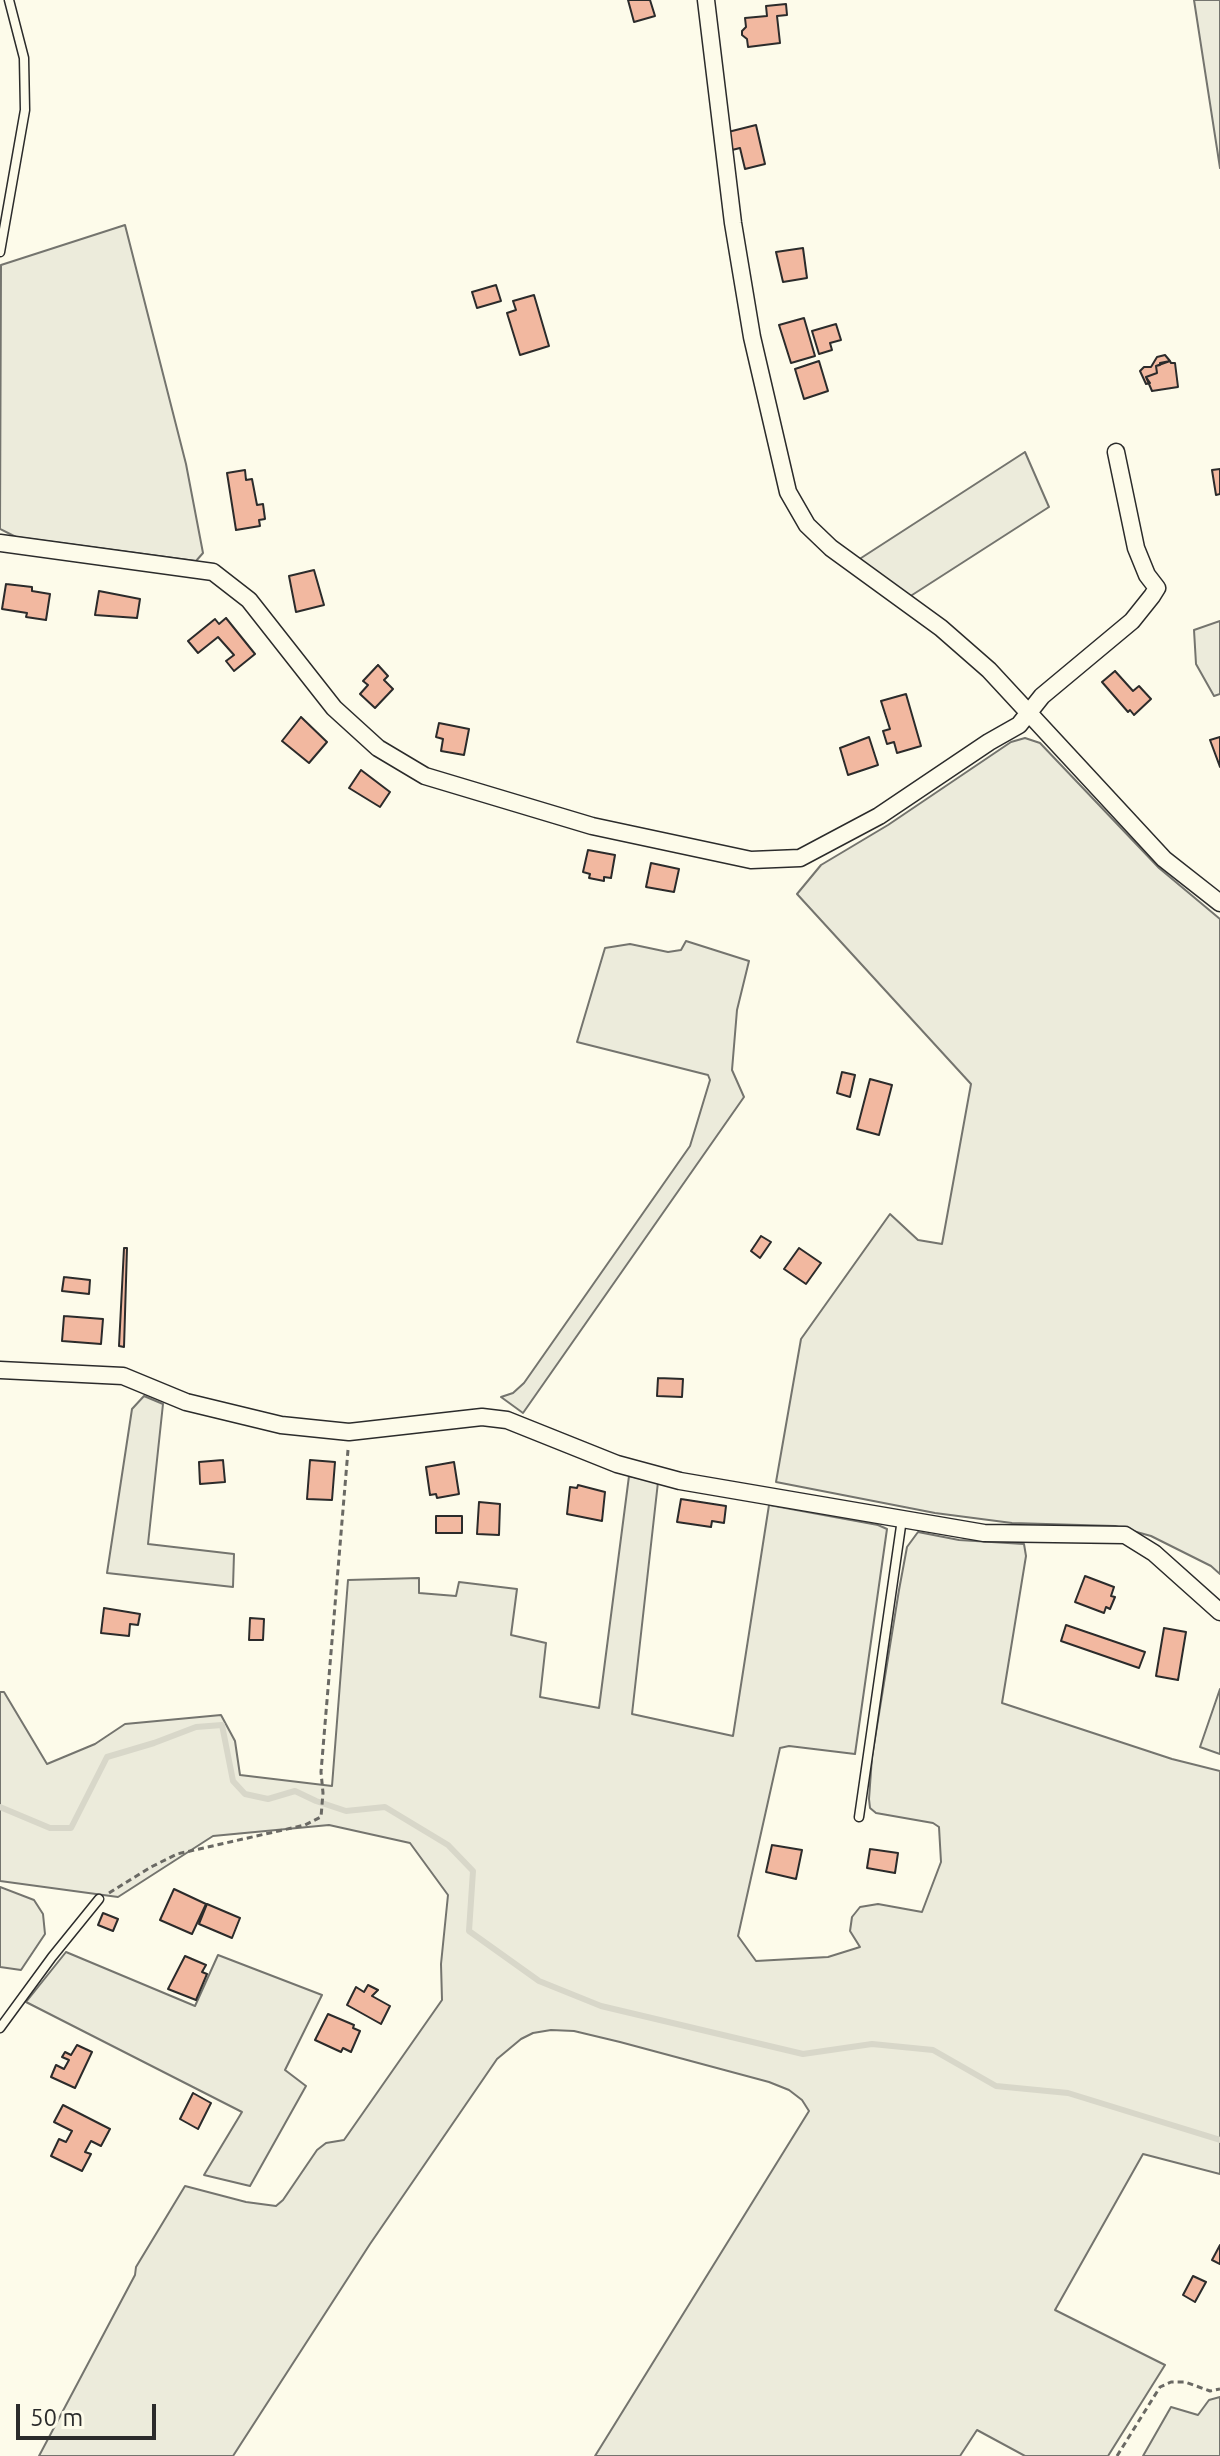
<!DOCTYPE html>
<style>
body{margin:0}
#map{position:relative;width:1220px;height:2456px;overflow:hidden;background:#fdfbea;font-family:Ubuntu,sans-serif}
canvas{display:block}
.scale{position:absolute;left:16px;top:2404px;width:140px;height:36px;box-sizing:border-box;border:4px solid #2b2b2b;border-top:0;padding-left:10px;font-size:24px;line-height:28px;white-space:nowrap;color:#2b2b2b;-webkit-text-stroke:6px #fdfbea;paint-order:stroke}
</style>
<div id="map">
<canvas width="1220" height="2456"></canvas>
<div class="scale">50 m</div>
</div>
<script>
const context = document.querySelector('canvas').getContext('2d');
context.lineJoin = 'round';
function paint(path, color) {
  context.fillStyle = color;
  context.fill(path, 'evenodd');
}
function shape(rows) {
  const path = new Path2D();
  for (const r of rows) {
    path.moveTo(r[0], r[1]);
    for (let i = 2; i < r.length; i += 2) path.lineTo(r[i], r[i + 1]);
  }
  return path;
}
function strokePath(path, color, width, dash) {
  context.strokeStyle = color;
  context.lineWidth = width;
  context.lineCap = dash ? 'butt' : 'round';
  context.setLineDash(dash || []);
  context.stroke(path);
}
const green = shape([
 [1194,0,1220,0,1220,168,1194,0],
 [125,225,186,464,203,553,196,561,16,537,0,529,1,265,125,225],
 [1025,452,1049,507,909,597,858,560,1025,452],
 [1220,621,1220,694,1214,696,1196,664,1194,630,1220,621],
 [1025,738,1040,743,1159,868,1220,919,1220,1574,1211,1566,1151,1536,1115,1526,1012,1523,935,1513,776,1482,801,1339,890,1214,918,1240,942,1244,971,1084,797,894,821,865,888,825,1011,742,1025,738],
 [686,941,749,961,737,1010,732,1070,744,1097,523,1413,501,1397,513,1393,524,1383,690,1146,710,1080,708,1075,577,1042,605,948,630,944,668,952,681,950,686,941],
 [144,1396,163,1404,148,1544,234,1554,233,1587,107,1573,132,1409,144,1396],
 [629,1476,658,1482,632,1714,733,1736,769,1505,878,1525,887,1529,855,1754,789,1746,780,1748,738,1936,756,1961,828,1957,860,1947,850,1931,852,1917,860,1907,878,1904,922,1912,941,1862,939,1827,933,1823,876,1813,870,1808,869,1799,872,1757,899,1590,907,1547,918,1532,959,1540,1024,1544,1026,1556,1002,1703,1172,1759,1220,1771,1220,2174,1143,2154,1055,2310,1165,2365,1108,2456,1025,2456,977,2430,960,2456,595,2456,809,2111,802,2100,789,2090,769,2082,620,2042,574,2031,551,2030,533,2033,521,2039,497,2059,370,2244,233,2456,39,2456,135,2275,136,2267,185,2186,246,2202,276,2206,283,2200,317,2150,326,2143,344,2140,442,2000,441,1964,448,1895,410,1843,329,1825,213,1836,118,1897,0,1881,0,1692,4,1692,47,1764,95,1744,125,1724,221,1715,235,1741,240,1775,332,1786,348,1580,419,1578,419,1593,456,1596,459,1582,517,1589,511,1635,546,1643,540,1697,599,1708,629,1476],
 [1220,1689,1220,1754,1200,1747,1220,1689],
 [0,1887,34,1900,43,1914,45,1934,21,1970,0,1967,0,1887],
 [66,1952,195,2006,218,1955,322,1995,285,2070,306,2086,250,2186,204,2175,242,2112,26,2002,66,1952],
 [1220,2397,1220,2456,1143,2456,1171,2407,1198,2415,1209,2400,1220,2397]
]);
const stream = shape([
 [0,1807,50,1828,71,1828,107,1757,154,1743,196,1727,222,1725,233,1781,245,1794,268,1799,295,1791,316,1801,346,1811,385,1807,448,1845,473,1871,469,1931,539,1981,601,2006,803,2054,872,2044,933,2050,996,2086,1068,2093,1220,2140]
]);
const building = shape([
 [628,0,650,0,655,16,634,22,628,0],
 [786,4,787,15,777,16,780,43,748,47,747,39,742,35,742,31,746,27,745,18,767,16,766,6,786,4],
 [756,125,765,164,745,169,740,148,732,150,728,132,756,125],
 [803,248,807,278,783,282,776,252,803,248],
 [496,285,501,301,477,308,472,292,496,285],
 [534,295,549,346,520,355,507,313,516,310,513,301,534,295],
 [804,318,815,356,791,363,779,325,804,318],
 [836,324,841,340,830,343,832,350,819,354,812,331,836,324],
 [1165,355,1170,361,1156,366,1157,373,1146,377,1150,383,1146,384,1140,371,1144,367,1151,367,1157,357,1165,355],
 [819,361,828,391,804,399,795,369,819,361],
 [1170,361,1171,363,1175,363,1178,387,1152,391,1146,377,1157,373,1156,366,1160,365,1160,363,1170,361],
 [1220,469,1220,494,1216,495,1212,470,1220,469],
 [245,470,246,480,252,479,257,505,263,504,265,519,259,520,260,526,236,530,227,473,245,470],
 [314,570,324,605,296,612,289,576,314,570],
 [6,584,32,587,32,591,50,594,46,620,26,617,27,613,2,609,6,584],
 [99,591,140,599,137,618,95,615,99,591],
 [226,618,255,654,234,671,226,661,234,655,218,637,198,653,188,641,215,619,219,624,226,618],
 [378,665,388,676,384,680,393,689,375,708,360,694,368,685,363,681,378,665],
 [1115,671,1133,691,1139,686,1151,699,1134,715,1130,710,1128,712,1102,682,1115,671],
 [906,694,921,746,897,753,894,742,887,744,883,731,890,729,881,701,906,694],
 [301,717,327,742,309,763,282,741,301,717],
 [439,723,469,729,464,755,441,751,443,739,436,737,439,723],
 [869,737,878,765,848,775,840,748,869,737],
 [1220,737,1220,767,1210,740,1220,737],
 [361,770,390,792,380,807,349,788,361,770],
 [588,850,615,855,611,878,604,877,604,881,589,878,590,874,583,872,588,850],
 [651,863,679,869,674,892,646,887,651,863],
 [842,1072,855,1075,850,1097,837,1093,842,1072],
 [870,1079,892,1085,879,1135,857,1129,870,1079],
 [761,1236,771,1242,760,1258,751,1251,761,1236],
 [124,1248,127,1248,124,1347,119,1346,124,1248],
 [799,1248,821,1263,806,1284,784,1269,799,1248],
 [64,1277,90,1280,89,1294,62,1291,64,1277],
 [64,1316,103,1319,101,1344,62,1341,64,1316],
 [658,1378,683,1379,682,1397,657,1396,658,1378],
 [223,1460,225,1482,200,1484,199,1462,223,1460],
 [310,1460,335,1462,332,1500,307,1499,310,1460],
 [454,1462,459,1494,437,1498,436,1494,430,1495,426,1467,454,1462],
 [578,1485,605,1492,602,1521,567,1514,570,1487,577,1488,578,1485],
 [681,1499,726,1506,724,1523,712,1521,711,1527,677,1522,681,1499],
 [479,1502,500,1504,499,1535,477,1534,479,1502],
 [436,1516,462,1516,462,1533,436,1533,436,1516],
 [1085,1576,1114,1587,1111,1596,1115,1597,1110,1609,1106,1607,1104,1613,1075,1602,1085,1576],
 [104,1608,140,1614,138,1625,130,1624,129,1636,101,1633,104,1608],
 [250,1618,264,1619,263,1640,249,1640,250,1618],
 [1066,1625,1145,1652,1139,1668,1061,1641,1066,1625],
 [1164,1628,1186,1632,1178,1680,1156,1676,1164,1628],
 [772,1845,802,1850,796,1879,766,1872,772,1845],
 [870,1849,898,1853,895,1873,867,1868,870,1849],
 [174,1889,206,1904,192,1934,160,1920,174,1889],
 [207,1904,240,1918,232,1938,199,1924,207,1904],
 [103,1913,118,1919,113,1931,98,1925,103,1913],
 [185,1956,206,1965,202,1972,207,1974,196,2000,168,1989,185,1956],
 [368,1985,378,1990,372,1996,390,2006,381,2024,347,2005,356,1987,364,1992,368,1985],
 [328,2014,354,2025,353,2028,360,2031,351,2052,343,2048,341,2052,315,2040,328,2014],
 [77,2045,92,2052,75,2088,51,2077,56,2065,64,2069,69,2060,62,2057,65,2052,71,2055,77,2045],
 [193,2093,211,2103,198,2129,180,2119,193,2093],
 [63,2105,110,2129,101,2146,91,2141,85,2152,91,2154,82,2171,51,2156,59,2139,66,2142,72,2131,54,2122,63,2105],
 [1220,2245,1220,2264,1212,2260,1220,2245],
 [1193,2276,1206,2282,1195,2302,1183,2295,1193,2276]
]);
const path = shape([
 [109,1893,151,1867,177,1854,305,1825,321,1817,323,1793,321,1772,348,1450],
 [1117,2456,1160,2387,1171,2382,1185,2382,1210,2391,1220,2389]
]);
const lane = shape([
 [0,252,25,110,24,58,9,0],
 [859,1817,902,1519],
 [0,2028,52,1957,99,1899]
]);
const street = shape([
 [706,0,733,223,752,337,788,492,807,525,831,548,941,628,989,670,1164,859,1220,903],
 [0,543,213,572,249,600,334,708,378,748,425,776,592,826,751,860,800,858,879,816,989,742,1019,725,1042,696,1132,621,1152,596,1157,588,1147,575,1136,548,1116,452],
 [0,1370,123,1376,186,1402,281,1425,349,1432,482,1417,507,1420,617,1464,680,1481,984,1533,1125,1535,1154,1553,1220,1612]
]);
paint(green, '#ecebdb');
strokePath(green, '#74746e', 2);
strokePath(stream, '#d8d7c9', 6);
paint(building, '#f2b8a0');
strokePath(building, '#2b2b2b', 2);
strokePath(lane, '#2b2b2b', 11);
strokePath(street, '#2b2b2b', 19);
strokePath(path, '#6a6964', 3, [6, 4]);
strokePath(lane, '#fdfbea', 8);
strokePath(street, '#fdfbea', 16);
</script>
